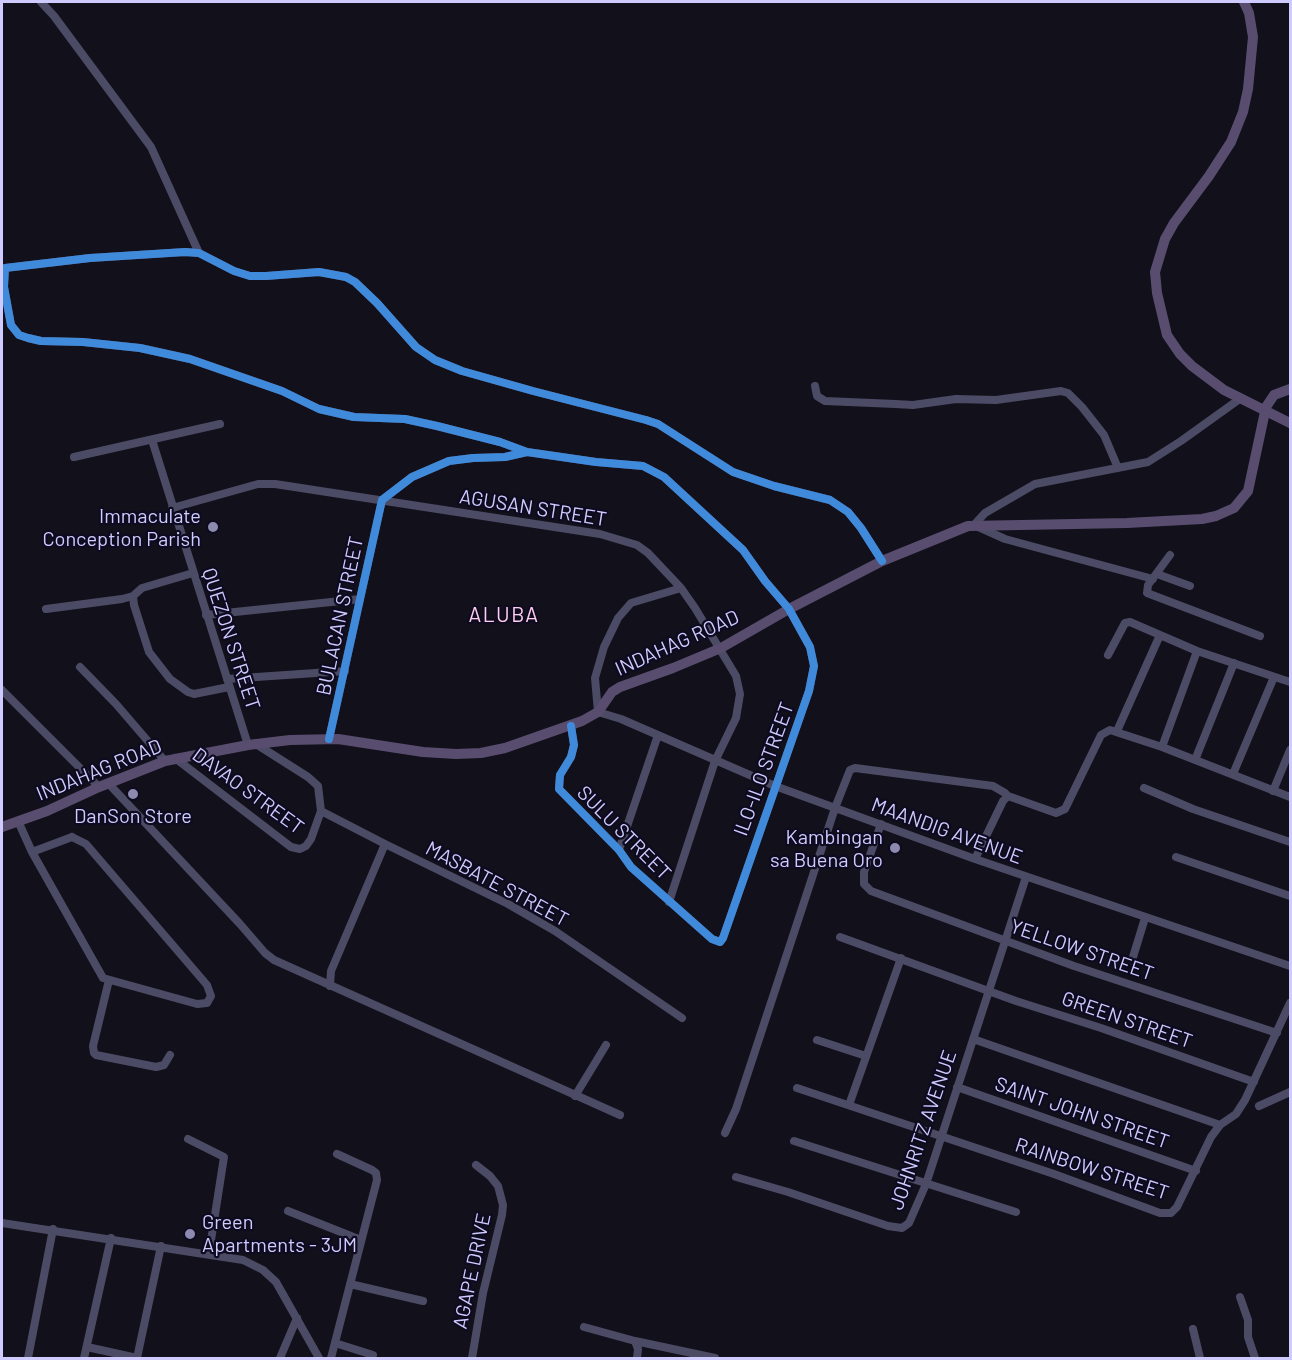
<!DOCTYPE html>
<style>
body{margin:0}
#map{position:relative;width:1292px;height:1360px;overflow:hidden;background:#12101b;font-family:Barlow,sans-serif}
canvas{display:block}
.frame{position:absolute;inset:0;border:3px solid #cfcbff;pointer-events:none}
</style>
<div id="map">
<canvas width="1292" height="1360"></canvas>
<div class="frame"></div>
</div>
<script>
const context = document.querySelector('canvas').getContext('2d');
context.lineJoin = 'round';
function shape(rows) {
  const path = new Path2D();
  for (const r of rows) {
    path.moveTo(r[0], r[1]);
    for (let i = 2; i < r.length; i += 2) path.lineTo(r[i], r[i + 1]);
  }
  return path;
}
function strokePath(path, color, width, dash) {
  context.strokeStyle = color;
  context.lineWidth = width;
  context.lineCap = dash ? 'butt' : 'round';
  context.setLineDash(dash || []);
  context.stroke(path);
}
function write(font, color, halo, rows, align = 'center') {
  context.font = font + ' Barlow,sans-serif';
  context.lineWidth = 4.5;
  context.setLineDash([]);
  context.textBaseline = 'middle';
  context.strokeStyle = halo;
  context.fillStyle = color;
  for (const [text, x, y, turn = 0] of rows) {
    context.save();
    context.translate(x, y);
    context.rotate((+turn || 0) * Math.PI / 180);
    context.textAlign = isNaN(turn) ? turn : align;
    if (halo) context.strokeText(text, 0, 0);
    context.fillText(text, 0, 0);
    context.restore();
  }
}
const minor = shape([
 [41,2,54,16,151,147,199,253],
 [815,386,817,396,825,401,895,404,913,405,956,399,996,400,1061,391,1068,393,1082,407,1104,435,1118,468],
 [152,440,248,745],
 [527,452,500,442,437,426,405,419,354,417,319,409,282,391,190,359,140,348,83,342,41,341,28,338,19,335,11,325,4,287,5,268,90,258,185,252,199,253,234,271,250,276,266,276,319,272,346,277,355,282,377,303,416,347,435,360,462,371,533,391,646,420,658,424,733,472,774,486,830,500,848,512,861,528,882,561],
 [74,457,220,424],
 [172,508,258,484,275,484,600,534,637,545,648,553,681,588,695,608,736,676,740,694,736,718,715,761,669,902],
 [1170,555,1148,585,1147,593,1260,636],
 [1157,574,1190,586],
 [1153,579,1005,539,974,525,985,513,1035,484,1148,462,1181,441,1241,398],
 [681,588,631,603,618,618,604,647,595,678,598,712,621,719,775,786,975,859,1290,966],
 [133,596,134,605,149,652,170,679,188,692,194,694,229,687],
 [46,609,122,599,133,596,142,588,193,573],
 [206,615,360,599],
 [1108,655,1125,623,1130,622,1197,651,1290,682],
 [80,667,116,704,165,761],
 [227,679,345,671],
 [2,690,99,787],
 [1117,731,1160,635],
 [329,739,382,500,412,477,449,461,473,458,505,457,527,452,596,462,643,466,664,477,743,550,765,581,789,609,810,647,814,666,809,691,723,938,720,942,712,939,631,867,619,850,559,789,560,775,571,757,574,745,571,726],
 [1162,747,1197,651],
 [175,758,291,847,300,849,306,846,311,839,321,811,318,786,308,777,256,744],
 [1195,760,1234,663],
 [1233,774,1274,677],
 [108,783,240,924,265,953,274,960,620,1115],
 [1144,788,1193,809,1290,842],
 [1273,791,1290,750],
 [321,811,385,844,508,904,555,931,682,1018],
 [18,821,32,852],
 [881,824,864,872,864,884,871,891,1074,966,1277,1033],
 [72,837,86,844,207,985,211,996,207,1003,197,1004,103,978,32,852,72,837],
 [619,850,658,735],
 [1176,857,1290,896],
 [975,859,1003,801,1008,796,1056,813,1065,809,1101,735,1110,730,1162,747,1290,797],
 [840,937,1016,1001,1101,1028,1254,1082],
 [1133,957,1145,918],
 [109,980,93,1046,94,1053,96,1055,156,1067,164,1065,170,1055],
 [330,986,331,971,385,844],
 [973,1039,1220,1125],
 [817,1040,866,1056],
 [957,1087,1196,1171],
 [797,1088,1054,1174,1160,1213,1171,1213,1177,1207,1211,1137,1220,1125,1236,1114,1245,1100,1290,1003],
 [575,1096,606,1045],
 [849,1105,901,958],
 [1259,1106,1290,1092],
 [725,1133,736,1109,835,808,850,770,855,768,993,786,1005,793,1008,796],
 [188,1139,224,1157,209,1253],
 [794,1141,1016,1212],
 [736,1177,788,1192,888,1226,902,1228,909,1223,926,1184,1026,877],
 [288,1211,361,1240],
 [2,1223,243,1260,263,1270,276,1282,319,1358],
 [350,1284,423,1301],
 [1240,1297,1248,1320,1248,1337,1255,1358],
 [584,1327,635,1341,638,1349,637,1358],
 [1193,1329,1200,1358],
 [635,1341,715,1358],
 [335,1343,373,1355],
 [87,1347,137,1358],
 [28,1358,53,1229],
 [84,1358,111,1238],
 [137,1358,161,1246],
 [280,1358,297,1318],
 [331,1358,377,1180,376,1173,372,1170,337,1154],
 [472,1358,483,1293,502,1215,503,1205,498,1186,490,1176,476,1165]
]);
const major = shape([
 [1244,2,1249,13,1253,37,1248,89,1243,112,1231,142,1209,176,1174,223,1165,239,1155,272,1157,293,1167,335,1180,354,1192,366,1224,390,1290,423],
 [2,827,47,811,99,787,165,761,248,745,290,740,338,739,423,752,456,754,481,753,505,748,582,721,598,712,612,692,620,687,673,668,721,648,789,609,882,561,968,526,1127,523,1202,519,1216,516,1234,508,1248,491,1266,407,1274,395,1290,389]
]);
const cycleway = shape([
 [527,452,500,442,437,426,405,419,354,417,319,409,282,391,190,359,140,348,83,342,41,341,28,338,19,335,11,325,4,287,5,268,90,258,185,252,199,253,234,271,250,276,266,276,319,272,346,277,355,282,377,303,416,347,435,360,462,371,533,391,646,420,658,424,733,472,774,486,830,500,848,512,861,528,882,561],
 [329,739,382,500,412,477,449,461,473,458,505,457,527,452,596,462,643,466,664,477,743,550,765,581,789,609,810,647,814,666,809,691,723,938,720,942,712,939,631,867,619,850,559,789,560,775,571,757,574,745,571,726]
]);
const markers = [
 [213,527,6,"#8d8aaf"],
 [133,794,6,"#8d8aaf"],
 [895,848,6,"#8d8aaf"],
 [190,1234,6,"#8d8aaf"]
];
const streetNames = [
 ["AGUSAN STREET",533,508,9],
 ["BULACAN STREET",340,616,-78],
 ["QUEZON STREET",231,639,72],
 ["INDAHAG ROAD",677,643,-24],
 ["ILO-ILO STREET",764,769,-70],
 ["INDAHAG ROAD",99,770,-22],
 ["DAVAO STREET",248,791,36],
 ["MAANDIG AVENUE",947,831,20],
 ["SULU STREET",624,833,45],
 ["MASBATE STREET",497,884,28],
 ["YELLOW STREET",1082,950,19],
 ["GREEN STREET",1127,1020,19],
 ["SAINT JOHN STREET",1082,1113,19],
 ["JOHNRITZ AVENUE",923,1130,-71],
 ["RAINBOW STREET",1092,1169,18],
 ["AGAPE DRIVE",472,1271,-78]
];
const poiNames = [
 ["Immaculate",201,516],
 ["Conception Parish",201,539],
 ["DanSon Store",133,816,"center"],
 ["Kambingan",883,837],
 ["sa Buena Oro",883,860],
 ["Green",202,1222,"left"],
 ["Apartments - 3JM",202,1245,"left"]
];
const neighbourhoodNames = [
 ["ALUBA",504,615]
];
strokePath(minor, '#4b4b65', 8);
strokePath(major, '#594d6f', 10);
strokePath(cycleway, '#408adc', 8);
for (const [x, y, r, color] of markers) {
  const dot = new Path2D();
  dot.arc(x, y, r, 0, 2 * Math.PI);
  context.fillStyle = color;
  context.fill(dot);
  strokePath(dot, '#0e0b20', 2);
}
write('20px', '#cfcbff', '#0e0b20', streetNames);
write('20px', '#cfcbff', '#0e0b20', poiNames, 'right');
context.letterSpacing = '1.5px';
write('21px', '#ffcdee', '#0e0b20', neighbourhoodNames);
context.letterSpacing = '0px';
</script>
